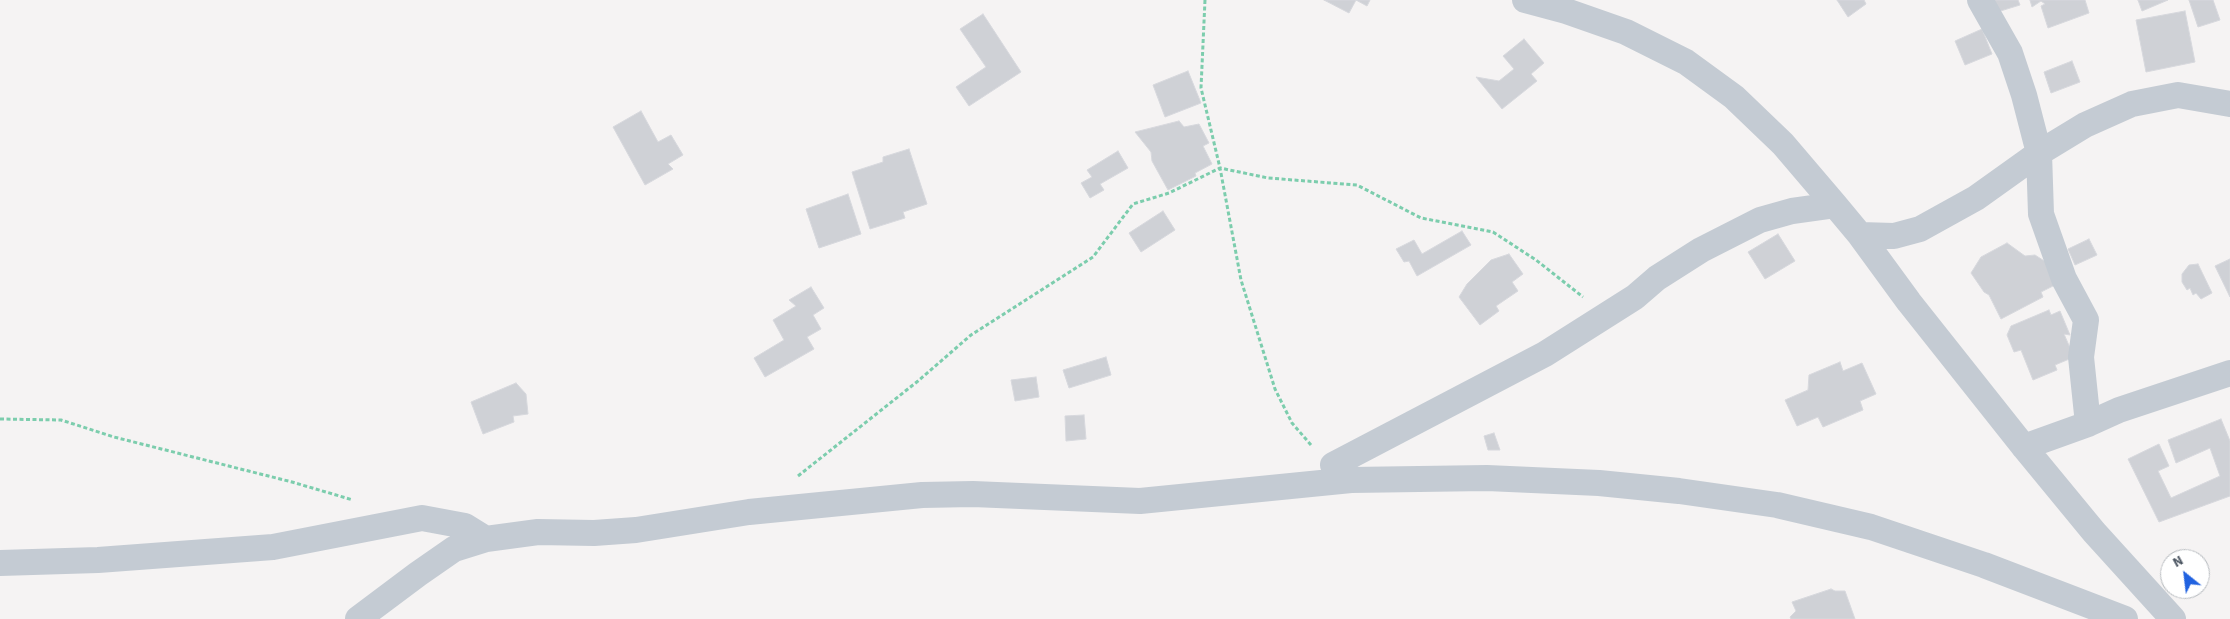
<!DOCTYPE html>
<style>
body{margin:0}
#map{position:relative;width:2230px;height:619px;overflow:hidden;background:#f5f3f3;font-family:"Source Sans 3",sans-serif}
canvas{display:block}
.north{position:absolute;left:2160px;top:549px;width:50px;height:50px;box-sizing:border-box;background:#fff;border:1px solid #b7bbbf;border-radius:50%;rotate:331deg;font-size:14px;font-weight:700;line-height:20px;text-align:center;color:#4a5460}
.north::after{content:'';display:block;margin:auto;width:18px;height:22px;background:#2162e0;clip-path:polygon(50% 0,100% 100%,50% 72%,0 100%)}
</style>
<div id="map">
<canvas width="2230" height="619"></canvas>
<div class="north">N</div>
</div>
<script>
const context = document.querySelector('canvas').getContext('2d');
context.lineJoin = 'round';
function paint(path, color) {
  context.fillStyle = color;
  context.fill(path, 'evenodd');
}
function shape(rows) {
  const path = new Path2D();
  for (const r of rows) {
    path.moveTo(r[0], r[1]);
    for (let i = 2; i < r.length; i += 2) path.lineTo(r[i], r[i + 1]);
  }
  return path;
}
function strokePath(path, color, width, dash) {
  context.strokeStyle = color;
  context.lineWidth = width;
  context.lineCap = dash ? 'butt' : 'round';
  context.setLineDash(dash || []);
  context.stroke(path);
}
const building = shape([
 [1324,0,1370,0,1367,6,1356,0,1349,13,1324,0],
 [1837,0,1864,0,1866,4,1848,17,1837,0],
 [1987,0,2018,0,2020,5,1994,13,1987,0],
 [2030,0,2085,0,2089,13,2048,28,2041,6,2045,4,2041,1,2032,7,2030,0],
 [2138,0,2168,0,2142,11,2138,0],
 [2189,0,2213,0,2220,20,2198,27,2189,0],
 [2185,11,2195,62,2146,72,2136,20,2185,11],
 [983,14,1021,72,969,106,956,87,986,67,960,29,983,14],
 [1982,29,1992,54,1965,65,1955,41,1982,29],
 [1524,39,1544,63,1531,74,1537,81,1502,109,1476,77,1499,81,1514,69,1503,56,1524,39],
 [2072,61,2080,82,2051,93,2044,72,2072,61],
 [1188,71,1201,103,1165,117,1153,85,1188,71],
 [641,111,658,142,671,135,683,155,668,164,673,169,645,185,613,127,641,111],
 [1179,121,1184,127,1199,124,1209,143,1203,146,1212,164,1195,173,1196,176,1168,190,1152,161,1151,152,1135,132,1179,121],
 [909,149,927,204,903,212,905,218,870,229,852,172,883,162,883,157,909,149],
 [1118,151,1128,168,1100,184,1104,190,1090,198,1081,183,1092,177,1087,170,1118,151],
 [848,194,861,234,819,248,806,209,848,194],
 [1163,211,1175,230,1141,252,1129,233,1163,211],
 [1462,231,1471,245,1417,276,1409,261,1404,262,1396,249,1414,240,1422,254,1462,231],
 [1778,234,1795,261,1765,279,1748,252,1778,234],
 [2089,239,2097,255,2075,265,2068,249,2089,239],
 [2007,243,2025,256,2035,255,2049,264,2059,283,2041,292,2043,297,2001,319,1989,295,1984,292,1971,273,1981,257,2007,243],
 [1509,254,1523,274,1512,282,1518,291,1496,306,1499,311,1480,325,1459,297,1467,284,1491,260,1509,254],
 [2230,259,2230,297,2215,266,2230,259],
 [2198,264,2212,293,2201,299,2196,293,2193,295,2190,288,2187,290,2182,282,2182,274,2189,265,2198,264],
 [811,287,824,308,813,315,821,329,807,337,814,349,765,377,754,358,784,340,773,320,796,306,789,300,811,287],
 [2049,310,2051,315,2060,311,2070,335,2064,334,2074,357,2055,365,2057,370,2033,380,2021,350,2014,352,2007,335,2011,326,2049,310],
 [1106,357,1111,375,1069,388,1063,370,1106,357],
 [1840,362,1843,371,1862,363,1876,394,1860,401,1863,410,1823,427,1818,417,1797,426,1785,400,1808,390,1809,375,1840,362],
 [1036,377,1039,397,1015,401,1011,380,1036,377],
 [516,383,526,394,528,414,513,416,514,422,483,434,471,402,516,383],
 [1084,415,1086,439,1066,441,1065,416,1084,415],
 [2221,419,2230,441,2230,496,2159,522,2128,459,2159,444,2169,466,2158,471,2171,498,2220,476,2210,448,2176,463,2168,440,2221,419],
 [1494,433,1500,450,1488,450,1484,436,1494,433],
 [1831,589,1835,591,1845,591,1855,619,1791,619,1790,617,1796,611,1792,602,1831,589]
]);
const path = shape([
 [1205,0,1201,88,1220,168,1241,280,1275,389,1292,423,1311,445],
 [0,419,61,420,114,437,292,482,353,500],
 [798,476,918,381,971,335,1093,257,1133,204,1169,193,1220,168,1268,178,1357,185,1421,218,1493,232,1536,260,1583,297]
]);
const street = shape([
 [1525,0,1566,11,1626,32,1686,62,1734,97,1783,144,1835,205,1860,235,1909,302,2024,447,2094,532,2173,619],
 [1980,0,2010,53,2024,95,2039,153,2041,214,2064,279,2086,320,2081,357,2088,424],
 [1860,235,1894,236,1920,229,1976,198,2039,153,2085,125,2132,104,2178,95,2230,104],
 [2024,447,2088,424,2119,410,2230,373],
 [1333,465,1545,354,1635,297,1657,278,1701,250,1760,220,1792,211,1835,205],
 [0,563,98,560,273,547,422,518,465,526,486,539],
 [358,619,418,574,454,549,486,539,538,532,594,533,636,530,749,512,922,495,973,494,1140,501,1351,480,1487,478,1599,483,1679,491,1777,505,1871,527,1984,565,2125,619]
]);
paint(building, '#cfd1d6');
strokePath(building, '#d7d8dd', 1);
strokePath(path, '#7ccdad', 3, [4, 2.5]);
strokePath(street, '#c4cbd3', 26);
</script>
